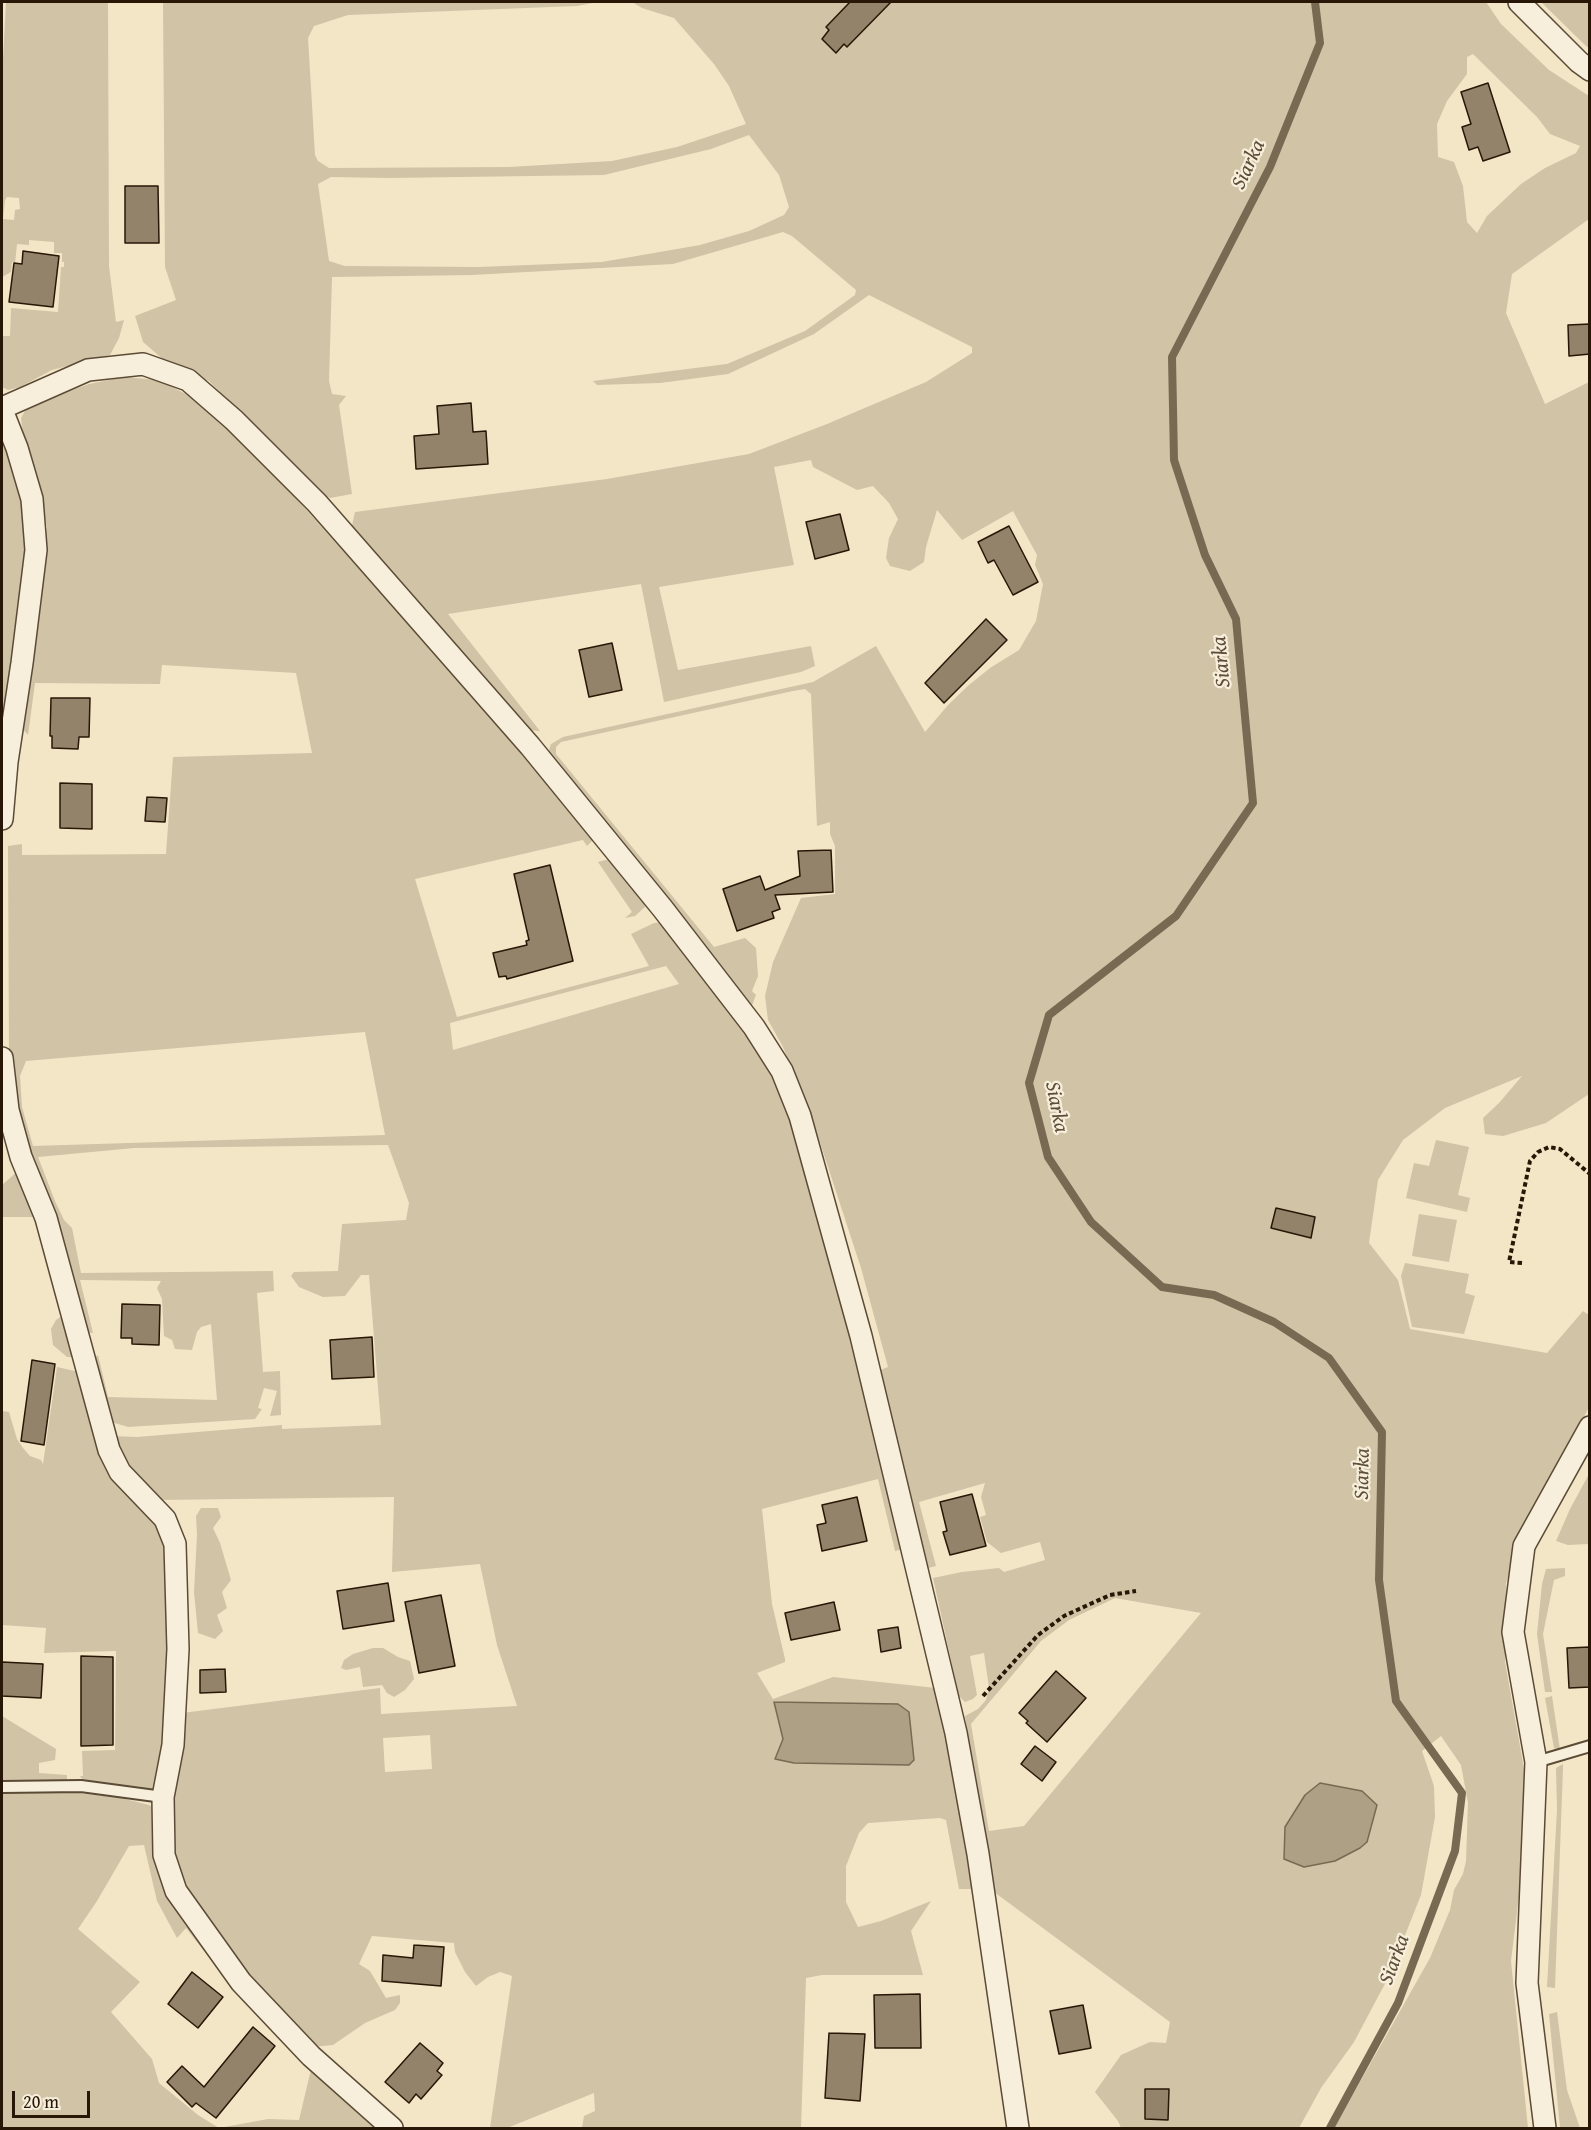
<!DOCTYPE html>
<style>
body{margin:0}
#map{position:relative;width:1591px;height:2130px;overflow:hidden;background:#f3e6c7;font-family:"Gentium Book Plus",serif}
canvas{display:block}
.frame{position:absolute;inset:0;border:3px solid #281706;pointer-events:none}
.scale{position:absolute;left:12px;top:2091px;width:78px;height:27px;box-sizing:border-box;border:3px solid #281706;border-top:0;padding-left:8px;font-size:18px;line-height:21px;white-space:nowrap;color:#281706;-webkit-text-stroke:4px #f7efdb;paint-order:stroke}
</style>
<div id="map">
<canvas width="1591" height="2130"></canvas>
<div class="frame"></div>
<div class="scale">20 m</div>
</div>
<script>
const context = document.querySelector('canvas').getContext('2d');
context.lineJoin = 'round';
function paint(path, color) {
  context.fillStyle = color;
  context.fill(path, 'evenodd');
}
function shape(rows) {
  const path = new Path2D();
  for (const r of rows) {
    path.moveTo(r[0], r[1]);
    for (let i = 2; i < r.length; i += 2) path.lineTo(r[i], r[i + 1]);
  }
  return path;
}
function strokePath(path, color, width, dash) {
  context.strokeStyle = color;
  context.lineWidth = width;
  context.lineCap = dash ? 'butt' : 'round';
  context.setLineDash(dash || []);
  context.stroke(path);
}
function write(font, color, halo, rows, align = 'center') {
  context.font = font + ' "Gentium Book Plus",serif';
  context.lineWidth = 4.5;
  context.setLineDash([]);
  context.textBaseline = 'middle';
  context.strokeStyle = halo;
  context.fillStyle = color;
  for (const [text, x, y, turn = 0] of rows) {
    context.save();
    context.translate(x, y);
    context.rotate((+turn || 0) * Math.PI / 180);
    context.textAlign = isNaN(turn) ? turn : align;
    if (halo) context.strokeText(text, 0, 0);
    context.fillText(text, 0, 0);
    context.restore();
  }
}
const green = shape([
 [6,2,108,2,109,266,116,322,124,320,119,338,110,355,52,370,20,387,8,390,2,387,2,336,10,336,11,308,58,312,61,267,64,267,64,262,62,262,62,253,54,253,54,242,29,240,29,245,17,244,15,263,12,262,11,272,2,277,2,78],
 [7,197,19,198,20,209,15,210,14,220,3,219,5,200],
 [163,2,598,2,577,6,348,15,314,26,308,38,315,155,318,161,329,168,509,167,612,161,677,147,746,124,729,86,714,64,674,18,642,8,632,2,1486,2,1501,24,1549,70,1589,96,1589,219,1512,274,1506,313,1545,404,1589,382,1589,1094,1546,1123,1503,1136,1485,1134,1483,1118,1499,1103,1522,1076,1445,1108,1403,1140,1378,1180,1369,1243,1398,1280,1410,1329,1547,1353,1583,1311,1589,1315,1589,1407,1519,1545,1506,1583,1505,1662,1526,1780,1525,1820,1520,1888,1511,1961,1528,2128,1334,2128,1430,1958,1450,1910,1454,1890,1463,1874,1466,1861,1468,1803,1461,1765,1441,1736,1422,1751,1434,1786,1435,1817,1421,1895,1388,1978,1354,2042,1321,2088,1299,2128,1121,2128,1118,2121,1095,2092,1121,2055,1150,2042,1166,2043,1170,2022,990,1889,965,1716,978,1709,986,1700,989,1688,984,1653,970,1656,977,1695,973,1699,965,1702,959,1696,933,1578,962,1572,999,1568,1004,1572,1045,1560,1040,1542,1001,1553,987,1542,980,1517,986,1515,981,1497,985,1483,919,1502,936,1566,928,1568,878,1371,888,1367,861,1268,813,1121,783,1047,768,1020,765,996,773,962,801,898,835,894,835,846,830,834,830,822,817,826,811,694,805,689,793,691,561,742,556,747,556,754,714,947,745,938,756,948,758,976,752,991,756,995,751,1008,551,758,549,750,551,744,563,737,813,682,876,646,925,732,949,704,969,685,990,668,1019,650,1036,621,1043,584,1035,565,1037,555,1013,511,962,540,937,510,926,547,924,562,910,571,890,566,886,558,889,538,898,519,889,503,873,486,857,490,813,467,811,460,774,467,794,565,659,587,678,670,811,646,815,666,801,672,664,702,641,584,448,614,540,731,524,730,351,530,355,512,607,479,749,454,827,424,926,382,972,353,972,347,869,295,814,334,728,374,660,383,597,385,593,381,727,364,805,331,855,295,856,290,792,236,783,232,673,264,472,275,332,277,329,381,332,394,346,396,339,405,352,494,330,498,318,492,209,381,165,361,143,342,136,319,135,316,176,300,165,267],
 [1473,54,1537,117,1550,134,1580,146,1576,153,1545,168,1521,184,1487,216,1477,233,1467,222,1463,186,1454,162,1438,157,1437,124,1447,101,1467,74,1467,57],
 [749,135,779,175,789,207,784,215,749,231,700,245,602,262,479,267,345,266,329,261,318,184,331,177,389,178,604,175,711,149],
 [1115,1598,1201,1613,1024,1826,989,1831,971,1724,1041,1641,1069,1620],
 [1541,2,1589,2,1589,48,1586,46],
 [124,377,159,380,201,402,232,427,519,747,595,838,587,846,583,840,415,879,457,1017,649,966,631,934,654,923,664,922,753,1041,777,1085,793,1125,859,1367,904,1549,895,1551,878,1479,762,1509,772,1604,785,1659,785,1662,757,1673,773,1699,833,1677,936,1688,950,1757,972,1889,959,1889,946,1820,940,1818,868,1823,859,1833,846,1866,846,1902,858,1927,881,1921,931,1901,911,1931,923,1975,822,1975,806,1978,801,2128,582,2128,584,2116,595,2111,594,2093,507,2128,490,2128,512,1976,500,1972,488,1977,476,1986,465,1972,455,1952,454,1943,372,1936,359,1964,370,1971,386,1998,400,1995,400,2003,395,2010,365,2023,333,2045,312,2047,245,1975,182,1888,171,1848,171,1810,182,1713,380,1688,381,1714,517,1706,497,1645,480,1564,392,1572,394,1497,157,1500,122,1462,111,1436,137,1437,282,1425,282,1429,381,1425,369,1275,361,1275,345,1296,323,1297,299,1287,291,1276,294,1272,338,1271,342,1224,406,1220,409,1203,388,1145,134,1148,38,1157,55,1201,64,1220,72,1228,81,1273,273,1271,274,1291,257,1293,263,1372,280,1371,281,1415,270,1416,277,1391,264,1388,258,1408,262,1409,255,1419,128,1427,108,1421,91,1360,98,1355,108,1397,217,1400,211,1324,201,1327,197,1332,192,1350,175,1349,172,1340,164,1336,162,1299,157,1288,161,1281,80,1280,93,1333,84,1332,22,1131,9,1055,8,846,22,844,22,855,166,854,173,757,312,753,296,673,162,665,160,684,35,683,28,735,19,725,47,527,23,434,21,418,26,409,61,394,89,384],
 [666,966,679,984,453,1050,450,1023],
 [365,1032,385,1135,33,1146,22,1107,20,1076,26,1061],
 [774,1702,909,1765,794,1763,775,1759,783,1739],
 [430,1735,432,1769,385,1772,383,1738],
 [2,434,19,468,29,551,2,792],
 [613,858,647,900,646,906,635,916,625,918,632,912,598,862],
 [1436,1140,1469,1147,1458,1195,1470,1198,1467,1212,1406,1198,1414,1163,1429,1166],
 [18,1171,36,1217,2,1217,2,1185],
 [1419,1214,1457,1220,1449,1262,1412,1256],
 [1405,1263,1469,1274,1465,1293,1475,1296,1464,1334,1412,1327,1401,1276],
 [63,1315,75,1357,67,1357,53,1345,51,1329,56,1320],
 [57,1367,79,1372,92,1405,167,1540,171,1720,157,1789,149,1790,85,1783,80,1776,83,1776,82,1751,115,1750,116,1651,44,1653,46,1628,2,1625,2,1411,9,1412,17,1439,23,1448,30,1456,41,1460,43,1464],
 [1589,1474,1589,1544,1568,1545,1556,1541,1570,1509],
 [201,1508,218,1508,221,1517,213,1528,220,1543,231,1580,222,1592,227,1608,217,1615,223,1631,215,1639,198,1633,194,1592,197,1535,196,1516],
 [1565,1568,1565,1576,1554,1580,1543,1634,1552,1692,1545,1692,1537,1634,1542,1584,1546,1569],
 [373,1648,383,1648,398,1657,410,1661,414,1679,405,1690,394,1697,387,1693,382,1685,363,1687,360,1667,346,1670,341,1668,344,1660,353,1654],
 [1552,1696,1560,1750,1554,1748,1545,1698],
 [2,1716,56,1749,55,1760,39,1763,39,1773,67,1775,67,1782,2,1780],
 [1563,1764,1563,1768,1555,1988,1547,1987,1557,1810,1556,1768],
 [2,1792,80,1793,121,1798,149,1805,159,1810,162,1856,222,1974,186,1928,177,1938,157,1901,144,1845,129,1846,97,1901,78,1929,140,1982,111,2012,152,2059,159,2083,198,2115,219,2128,268,2119,299,2120,313,2061,386,2128,2,2128],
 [1557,2012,1567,2090,1580,2128,1560,2128,1549,2014]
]);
const water = shape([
 [774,1702,898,1704,909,1712,914,1760,909,1765,794,1763,775,1759,783,1739,774,1702],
 [1320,1783,1362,1791,1377,1805,1367,1842,1360,1848,1335,1861,1304,1867,1284,1859,1285,1827,1305,1795,1320,1783]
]);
const stream = shape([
 [1315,2,1320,43,1270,167,1172,357,1174,460,1205,555,1236,619,1253,803,1176,916,1049,1015,1029,1083,1048,1157,1091,1222,1162,1287,1214,1295,1274,1322,1329,1358,1382,1432,1379,1580,1396,1701,1462,1793,1455,1851,1398,2003,1330,2128]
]);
const building = shape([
 [850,2,891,2,847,47,844,44,836,53,822,39,829,30,826,27,850,2],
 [1488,83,1510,152,1483,161,1478,147,1469,150,1462,127,1471,124,1461,92,1488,83],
 [125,186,158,186,159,243,125,243,125,186],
 [23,251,59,256,53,307,9,302,14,263,22,264,23,251],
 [1590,324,1590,354,1569,356,1568,325,1590,324],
 [471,403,473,432,486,431,488,464,416,469,414,436,439,434,437,406,471,403],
 [840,514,849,550,815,559,806,522,840,514],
 [1009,526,1038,582,1013,595,994,560,988,563,978,542,1009,526],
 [986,619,1007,640,944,703,925,683,986,619],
 [612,643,622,690,589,697,579,650,612,643],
 [51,698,90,698,89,737,79,737,78,749,52,748,52,736,50,736,51,698],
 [60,783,92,784,92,829,60,828,60,783],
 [147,797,167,798,165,822,145,821,147,797],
 [831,850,833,892,775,895,780,909,772,912,774,918,737,931,723,889,760,876,765,890,800,876,798,851,831,850],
 [550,865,573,961,507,979,506,976,499,977,493,953,527,945,526,941,529,940,514,874,550,865],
 [1276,1208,1315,1217,1311,1238,1271,1228,1276,1208],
 [122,1304,160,1305,159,1345,132,1344,132,1338,121,1338,122,1304],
 [372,1337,374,1377,332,1379,330,1340,372,1337],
 [32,1360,55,1364,44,1445,21,1441,32,1360],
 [972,1494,986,1546,950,1555,943,1532,947,1531,940,1502,972,1494],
 [857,1497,867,1541,822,1551,817,1525,826,1523,822,1505,857,1497],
 [388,1583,394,1621,343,1629,337,1591,388,1583],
 [441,1595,455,1666,419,1673,405,1602,441,1595],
 [834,1602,840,1630,791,1640,785,1613,834,1602],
 [898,1627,901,1648,881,1652,878,1630,898,1627],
 [1590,1647,1590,1687,1569,1688,1567,1648,1590,1647],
 [81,1656,113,1657,113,1745,81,1746,81,1656],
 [2,1662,43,1664,41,1698,2,1696,2,1662],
 [225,1669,226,1692,200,1693,200,1670,225,1669],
 [1056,1671,1086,1698,1047,1742,1026,1723,1028,1721,1019,1713,1056,1671],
 [1035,1746,1056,1762,1042,1781,1021,1764,1035,1746],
 [414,1945,444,1947,441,1986,382,1981,383,1955,413,1958,414,1945],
 [192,1972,223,1997,198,2028,168,2004,192,1972],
 [920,1994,921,2048,875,2048,874,1995,920,1994],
 [1083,2005,1091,2048,1059,2054,1050,2011,1083,2005],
 [253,2027,275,2046,216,2118,196,2103,192,2107,167,2082,182,2066,204,2087,253,2027],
 [829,2033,865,2034,860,2101,825,2098,829,2033],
 [420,2043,443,2063,437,2071,442,2075,421,2099,416,2094,409,2103,385,2082,420,2043],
 [1145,2089,1169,2089,1168,2120,1145,2119,1145,2089]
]);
const path = shape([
 [1522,1263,1509,1262,1530,1161,1538,1152,1549,1147,1560,1149,1590,1174],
 [983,1696,1038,1635,1064,1616,1110,1595,1136,1591]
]);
const service = shape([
 [1536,1762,1590,1746],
 [2,1787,81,1786,163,1797]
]);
const minor = shape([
 [1519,2,1579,62,1590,70],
 [2,408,88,370,143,364,188,380,234,420,317,503,530,746,663,909,754,1027,782,1071,800,1116,861,1336,956,1733,978,1854,1018,2128],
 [2,410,17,448,32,499,36,550,22,663,7,762,2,819],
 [2,1058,8,1110,21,1157,46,1218,109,1450,120,1472,165,1519,175,1544,178,1649,173,1745,163,1797,164,1855,176,1891,241,1982,311,2056,392,2128],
 [1545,2128,1527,1983,1536,1762,1513,1632,1524,1546,1590,1427]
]);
const waterNames = [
 ["Siarka",1249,165,-65],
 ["Siarka",1222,662,-95],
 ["Siarka",1056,1107,79],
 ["Siarka",1363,1474,-89],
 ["Siarka",1395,1960,-70]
];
paint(green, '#d0c3a6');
paint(water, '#aea085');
strokePath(water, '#786952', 1.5);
strokePath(stream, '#786952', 8);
paint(building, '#92836a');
strokePath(building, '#281706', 1.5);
strokePath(service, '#5b4b36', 14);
strokePath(minor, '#5b4b36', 24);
strokePath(path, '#281706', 4, [4.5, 3]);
strokePath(service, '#f7efdb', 10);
strokePath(minor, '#f7efdb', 21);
write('italic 21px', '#5e4e39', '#f7efdb', waterNames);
</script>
